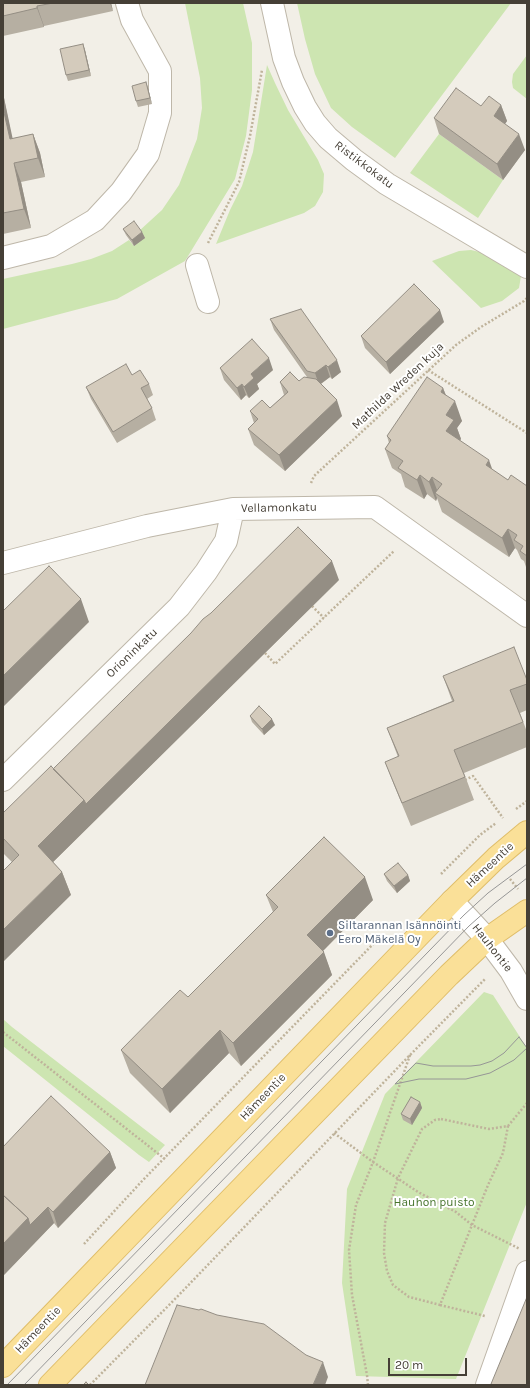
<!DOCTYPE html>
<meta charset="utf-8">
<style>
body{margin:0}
#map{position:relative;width:530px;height:1388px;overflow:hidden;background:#f2efe7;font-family:Karla,sans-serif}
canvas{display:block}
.frame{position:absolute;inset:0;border:4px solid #453f36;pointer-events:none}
.scale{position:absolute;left:388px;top:1358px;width:79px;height:18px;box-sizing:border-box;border:2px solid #453f36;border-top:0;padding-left:5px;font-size:12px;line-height:14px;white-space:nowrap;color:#453f36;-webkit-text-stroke:3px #fff;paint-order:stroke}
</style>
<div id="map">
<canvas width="530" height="1388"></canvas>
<div class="frame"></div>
<div class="scale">20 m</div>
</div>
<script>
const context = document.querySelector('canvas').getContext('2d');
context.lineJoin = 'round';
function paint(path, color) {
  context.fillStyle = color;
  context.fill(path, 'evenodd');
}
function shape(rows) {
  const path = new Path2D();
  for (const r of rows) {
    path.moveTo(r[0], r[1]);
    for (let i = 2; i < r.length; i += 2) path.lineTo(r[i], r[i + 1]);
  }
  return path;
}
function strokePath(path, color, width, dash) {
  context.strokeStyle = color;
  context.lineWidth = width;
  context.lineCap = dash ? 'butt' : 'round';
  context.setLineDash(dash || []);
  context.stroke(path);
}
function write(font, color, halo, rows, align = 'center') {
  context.font = font + ' Karla,sans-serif';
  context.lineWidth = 4;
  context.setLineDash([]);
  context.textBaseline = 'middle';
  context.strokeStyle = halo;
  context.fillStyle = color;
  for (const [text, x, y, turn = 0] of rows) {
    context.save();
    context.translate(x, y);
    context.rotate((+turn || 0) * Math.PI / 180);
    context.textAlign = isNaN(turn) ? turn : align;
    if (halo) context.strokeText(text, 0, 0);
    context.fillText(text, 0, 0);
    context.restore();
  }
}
const green = shape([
 [185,3,243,3,252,43,252,90,246,136,235,179,185,261,117,299,3,329,3,279,72,264,91,259,112,251,129,240,134,246,139,231,162,210,179,185,197,139,202,108,200,78],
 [297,3,511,3,395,158,352,127,331,108,315,74,305,39],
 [527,55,527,99,513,88,512,82,513,74],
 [267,65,275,83,288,110,318,160,324,174,323,192,315,206,304,213,216,244,230,210,242,186,253,152],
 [439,134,503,180,478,218,410,173],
 [471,250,484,253,521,276,519,288,502,301,481,308,432,261,459,251],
 [484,992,493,995,527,1048,527,1202,456,1379,356,1376,342,1283,347,1189,385,1094],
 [3,1019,12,1027,165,1145,149,1162,139,1155,3,1046]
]);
const path = shape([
 [208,243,239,182,250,136,262,70],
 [428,370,527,433],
 [311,483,314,476,456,345,481,327,524,301,527,298],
 [312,606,324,618],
 [265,653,275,664,394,551],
 [465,780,473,776,503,818],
 [516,809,527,801],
 [441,874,480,835,496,823],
 [510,879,518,889],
 [3,1032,165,1159],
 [441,1119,489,1129,508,1126,503,1153,488,1185,440,1305,409,1297,393,1285,387,1271,384,1253,385,1223,398,1178,422,1129,435,1120,441,1119],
 [508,1126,527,1103],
 [334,1133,373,1162,410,1055],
 [84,1244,143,1180,380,937],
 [440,1305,485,1316],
 [90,1385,176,1298,411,1054,486,978],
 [368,1385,367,1375,352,1295,349,1250,356,1205,373,1162,418,1192,456,1212,472,1225,520,1249]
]);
const minor = shape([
 [272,3,284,58,293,82,305,107,315,123,328,138,354,160,387,184,527,267],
 [3,258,51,246,95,220,121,192,148,154,160,113,160,71,132,20,127,3],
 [197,265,208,302],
 [3,563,147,526,233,509,375,507,527,616],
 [3,780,179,607,206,572,226,541,233,509],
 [452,901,487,939,511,971,527,999],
 [487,1385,527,1272]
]);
const major = shape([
 [3,1366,452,901,496,858,527,832],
 [50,1385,449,975,487,939,527,911]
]);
const tram = shape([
 [519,1037,527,1048,514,1060,490,1073,466,1079,419,1079,395,1084,416,1063,433,1066,471,1066,480,1065,492,1061,504,1053,519,1037],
 [7,1385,464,915,488,893,527,864],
 [24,1385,469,926,495,903,527,878]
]);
const wall = shape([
 [3,3,111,3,113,11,44,26,44,27,3,36],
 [83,44,85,50,91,76,68,81,66,75],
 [146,82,148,88,152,104,138,107,136,101],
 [3,93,12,139,33,134,40,153,45,177,21,182,31,228,3,234],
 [501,105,507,121,505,124,525,150,503,180,439,134,434,118,481,106],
 [123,229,142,232,145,238,134,246,126,235],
 [270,319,341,372,332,379,330,377,321,384,342,416,285,471,254,445,248,429,254,423,250,411,270,408,284,395,280,382,299,381,307,377,274,330],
 [444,322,390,374,365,348,361,336],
 [220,368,273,370,257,384,259,389,249,398,246,395,241,400,224,380],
 [132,375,149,384,153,395,147,399,152,408,156,420,117,443,91,399,86,387],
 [443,388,446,395,462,421,457,428,461,439,460,440,493,470,508,480,527,486,527,570,524,561,521,559,517,550,515,548,509,557,442,512,437,498,436,501,427,494,424,499,405,487,401,474,392,468,385,449,389,443,387,436],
 [339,580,53,862,62,872,71,895,12,862,3,853,3,813,53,769],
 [443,676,527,680,527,710,520,713,527,732,527,747,464,773,474,800,411,826,394,785,385,762,398,757,387,728,452,701],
 [250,716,275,725,264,735,252,722],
 [384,874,408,875,410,881,397,893,387,881],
 [266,895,373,900,323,951,332,975,241,1066,229,1053,170,1113,130,1073,121,1050,188,997,273,912],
 [420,1102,422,1108,412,1125,403,1120,401,1114],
 [3,1147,110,1152,116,1168,58,1228,54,1223,3,1276]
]);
const shadedWall = shape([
 [110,3,111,3,113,11],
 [37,6,44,26,44,27,37,8],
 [83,44,85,50,91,76,89,70],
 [146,82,148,88,152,104,150,98],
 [3,93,17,159,10,139,3,108],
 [501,105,507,121,500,131,494,116],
 [33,134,40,153,45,177,38,158],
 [519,134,525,150,503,180,497,164],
 [14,163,21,182,31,228,24,209],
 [142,232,145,238,134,246,132,240],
 [440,310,444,322,390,374,386,362],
 [269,358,273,370,257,384,259,389,249,398,244,387,251,374],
 [337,360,341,372,332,379,328,367],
 [326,365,330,377,319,385,315,373],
 [242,384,246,395,241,400,237,388],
 [443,388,450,407,441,392],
 [337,400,342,416,285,471,279,455],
 [455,401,462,421,457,428,461,439,453,450,446,431,446,415],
 [489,460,496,480,486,465],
 [420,475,427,494,424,499,417,480],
 [432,477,439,495,435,493,437,498,436,501,429,482],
 [508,529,515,548,509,557,502,538],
 [332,561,339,580,46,869,38,846,84,800],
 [81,599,89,622,3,707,3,676],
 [272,719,275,725,264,735,262,729],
 [62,872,71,895,3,962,3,930],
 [408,875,410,881,397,893,394,886],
 [365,877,373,900,315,959,307,935],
 [324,952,332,975,241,1066,233,1043],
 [220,1030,229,1053,170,1113,162,1089],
 [420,1102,422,1108,412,1125,410,1119],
 [110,1152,116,1168,58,1228,53,1212],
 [48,1207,54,1223,3,1276,3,1244,28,1218],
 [323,1362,328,1377,325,1385,313,1385]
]);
const building = shape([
 [3,3,53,3,37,6,37,8,3,16,3,3],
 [83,44,89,70,66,75,60,49,83,44],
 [146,82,150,98,136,101,132,86,146,82],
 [456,88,481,106,489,96,501,105,494,116,519,134,497,164,434,118,456,88],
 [3,108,10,139,33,134,38,158,14,163,24,209,3,213,3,108],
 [134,221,142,232,132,240,123,229,134,221],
 [414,284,440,310,386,362,361,336,414,284],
 [301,309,337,360,328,367,326,365,315,373,307,371,270,319,301,309],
 [252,339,269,358,251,374,254,378,244,387,242,384,237,388,220,368,252,339],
 [126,364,132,375,140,370,149,384,141,388,152,408,113,432,86,387,126,364],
 [290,372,299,381,304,377,316,379,337,400,279,455,248,429,258,419,250,411,262,400,270,408,288,392,280,382,290,372],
 [427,377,443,388,441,392,455,401,446,415,454,420,446,431,489,460,486,465,508,480,511,475,527,486,527,556,520,551,523,546,514,540,517,535,508,529,502,538,435,493,442,484,432,477,429,482,420,475,417,480,398,468,403,461,385,449,391,440,387,436,427,377],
 [298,527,332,561,86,804,84,800,53,769,191,633,203,619,211,613,298,527],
 [49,566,81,599,3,676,3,611,49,566],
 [514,647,527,680,527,684,510,690,523,722,454,750,465,777,402,803,385,762,399,756,387,728,454,701,443,676,514,647],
 [259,706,272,719,262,729,250,716,259,706],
 [51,766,84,800,38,846,62,872,3,930,3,871,19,855,3,838,3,813,51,766],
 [324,837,365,877,307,935,324,952,233,1043,220,1030,162,1089,121,1050,180,990,188,997,278,907,266,895,324,837],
 [398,863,408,875,394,886,384,874,398,863],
 [51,1096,110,1152,53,1212,48,1207,30,1225,28,1218,3,1195,3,1147,51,1096],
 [411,1097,420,1102,410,1119,401,1114,411,1097],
 [3,1195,28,1218,3,1244,3,1195],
 [527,1297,527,1385,493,1385,491,1384,527,1297],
 [177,1305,199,1310,201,1309,217,1315,264,1324,306,1355,323,1362,313,1385,145,1385,177,1305],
 [86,1382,89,1385,83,1385,86,1382]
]);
const markers = [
 [330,933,4,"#5c6f8a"]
];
const streetNames = [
 ["Ristikkokatu",364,165,37],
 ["Mathilda Wreden kuja",398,386,-43],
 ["Vellamonkatu",279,508,-1],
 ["Orioninkatu",132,653,-44],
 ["Hämeentie",490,865,-43],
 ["Hauhontie",492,948,52],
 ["Hämeentie",263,1097,-46],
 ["Hämeentie",38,1330,-46]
];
const serviceNames = [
 ["Siltarannan Isännöinti",338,926],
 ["Eero Mäkelä Oy",338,940]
];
const parkNames = [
 ["Hauhon puisto",434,1203]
];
paint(green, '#cde5b1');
strokePath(minor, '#beb7a9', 24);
strokePath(major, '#dfbd69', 24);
strokePath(path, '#bfb39b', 2.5, [2, 2]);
strokePath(minor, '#fff', 22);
strokePath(major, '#fae098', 22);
strokePath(tram, '#969696', 1);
paint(wall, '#b6afa2');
paint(shadedWall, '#948e84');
paint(building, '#d4cbbc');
strokePath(building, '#948e84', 1);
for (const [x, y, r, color] of markers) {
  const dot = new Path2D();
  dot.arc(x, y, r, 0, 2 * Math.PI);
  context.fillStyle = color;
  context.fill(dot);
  strokePath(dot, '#fff', 1.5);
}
write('12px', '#453f36', '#fff', streetNames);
write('12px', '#4e5e75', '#fff', serviceNames, 'left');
write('12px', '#46742c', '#fff', parkNames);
</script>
